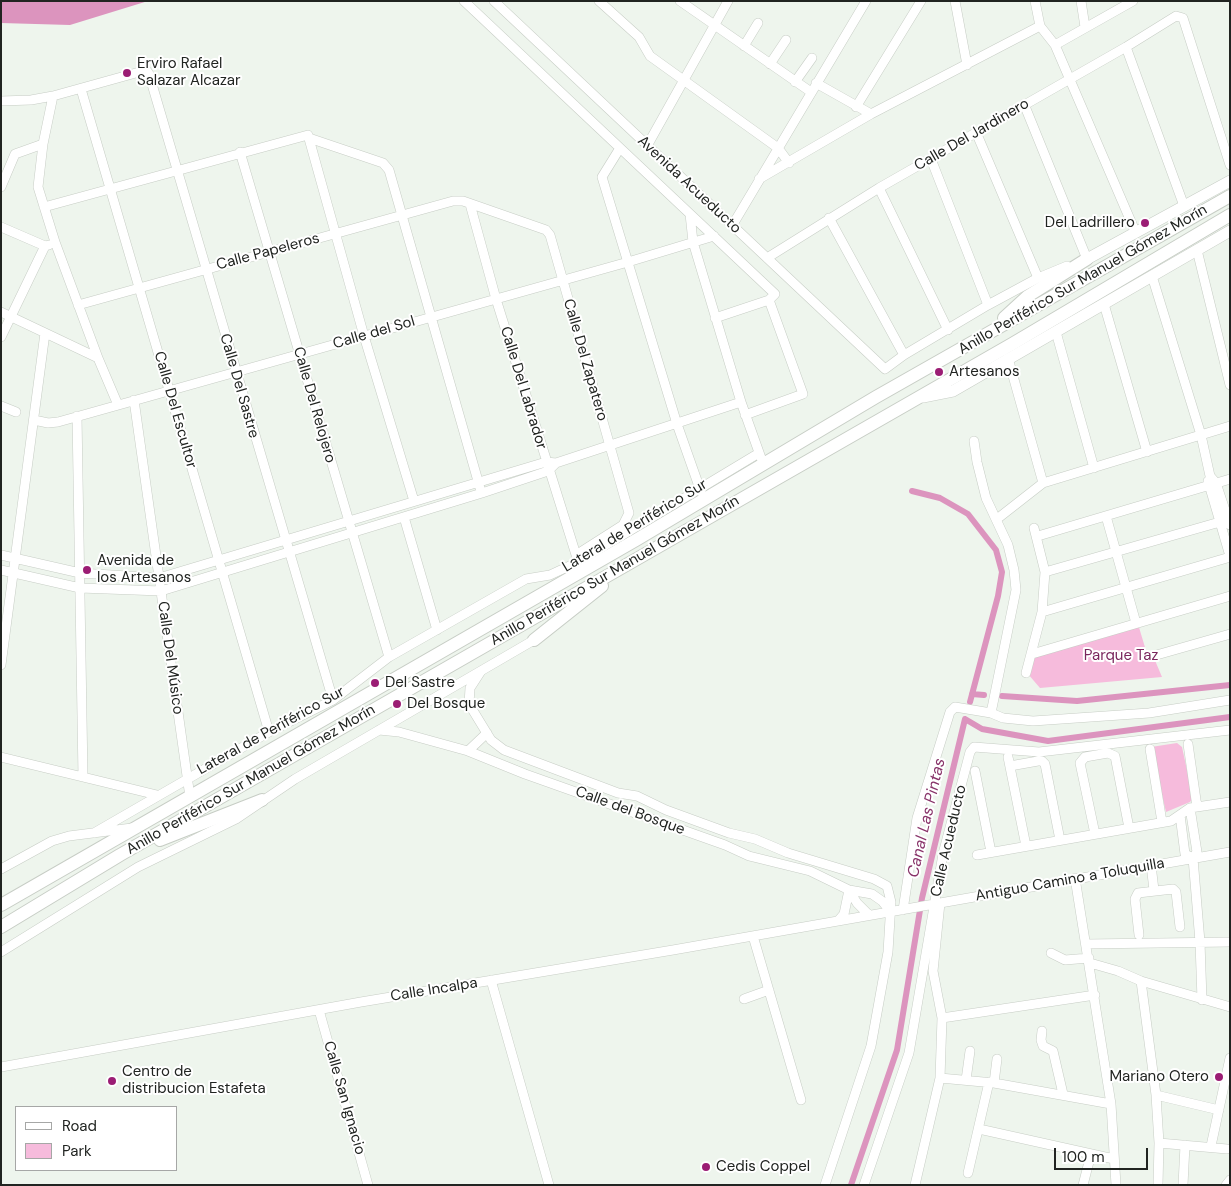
<!DOCTYPE html>
<meta charset="utf-8">
<style>
body{margin:0}
#map{position:relative;width:1231px;height:1186px;overflow:hidden;background:#eef5ed;font-family:"DM Sans",sans-serif}
canvas{display:block}
.frame{position:absolute;inset:0;border:2px solid #212421;pointer-events:none}
.legend{position:absolute;left:15px;top:1106px;width:162px;height:65px;box-sizing:border-box;background:#fff;border:1px solid #a6a7a6;margin:0;padding:6px 9px;list-style:none;font-size:15px;color:#212421}
.legend li{display:flex;align-items:center;gap:10px;height:25px}
.legend b{width:25px;border:1px solid #a6a7a6}
.scale{position:absolute;left:1054px;top:1148px;width:94px;height:22px;box-sizing:border-box;border:2px solid #212421;border-top:0;padding-left:6px;font-size:15px;line-height:18px;white-space:nowrap;color:#212421;-webkit-text-stroke:4px #fff;paint-order:stroke}
</style>
<div id="map">
<canvas width="1231" height="1186"></canvas>
<div class="frame"></div>
<ul class="legend">
<li><b style="height:6px;background:#fff"></b>Road</li>
<li><b style="height:14px;background:#f6bbdc"></b>Park</li>
</ul>
<div class="scale">100 m</div>
</div>
<script>
const context = document.querySelector('canvas').getContext('2d');
context.lineJoin = 'round';
function paint(path, color) {
  context.fillStyle = color;
  context.fill(path, 'evenodd');
}
function shape(rows) {
  const path = new Path2D();
  for (const r of rows) {
    path.moveTo(r[0], r[1]);
    for (let i = 2; i < r.length; i += 2) path.lineTo(r[i], r[i + 1]);
  }
  return path;
}
function strokePath(path, color, width, dash) {
  context.strokeStyle = color;
  context.lineWidth = width;
  context.lineCap = dash ? 'butt' : 'round';
  context.setLineDash(dash || []);
  context.stroke(path);
}
function write(font, color, halo, rows, align = 'center') {
  context.font = font + ' "DM Sans",sans-serif';
  context.lineWidth = 4;
  context.setLineDash([]);
  context.textBaseline = 'middle';
  context.strokeStyle = halo;
  context.fillStyle = color;
  for (const [text, x, y, turn = 0] of rows) {
    context.save();
    context.translate(x, y);
    context.rotate((+turn || 0) * Math.PI / 180);
    context.textAlign = isNaN(turn) ? turn : align;
    if (halo) context.strokeText(text, 0, 0);
    context.fillText(text, 0, 0);
    context.restore();
  }
}
const green = shape([
 [1138,624,1147,654,1154,658,1162,677,1040,688,1028,674,1034,655],
 [1177,743,1182,747,1193,798,1190,802,1166,812,1151,747]
]);
const water = shape([
 [1,1,148,1,70,25,1,23]
]);
const canal = shape([
 [912,491,940,498,968,514,996,550,1002,572,998,596,970,702],
 [972,694,984,695],
 [1002,696,1077,701,1230,685],
 [851,1185,897,1050,922,898,965,719,982,729,1048,741,1230,717]
]);
const minor = shape([
 [464,1,775,294,769,300,715,318],
 [494,1,885,369,904,355,988,305,1038,278,1067,266],
 [599,1,639,37,650,56,778,148,789,163],
 [680,1,811,92],
 [955,1,967,65],
 [1035,1,1040,26,1055,45,1135,231],
 [1081,1,1085,27],
 [1055,45,1133,1],
 [744,46,758,23],
 [1126,47,1184,206],
 [770,64,786,40],
 [795,82,812,58],
 [816,83,871,114],
 [81,89,269,732],
 [53,96,43,144,38,187,55,242,98,358,118,405],
 [1,101,31,100,53,96,143,71,147,71,149,74,333,700],
 [1024,104,1087,259,1082,261],
 [856,107,921,1],
 [976,132,1038,278],
 [309,138,383,163,389,170,480,488],
 [647,146,728,1],
 [620,148,602,177,677,424,701,492],
 [240,152,389,657],
 [931,159,988,305],
 [759,179,871,114,1040,26],
 [1,187,15,154,43,144],
 [879,188,948,330],
 [470,204,496,299,577,558],
 [44,207,308,135,364,336,414,501],
 [690,214,693,242,741,402,761,458],
 [829,218,904,355],
 [732,226,866,1],
 [1,227,45,246,49,245],
 [1197,250,1230,385],
 [767,258,879,188,1126,47,1176,16,1183,18,1230,165],
 [1152,276,1201,435,1210,476,1216,483,1230,525],
 [1104,304,1147,452],
 [78,305,453,201,463,201,546,230,550,235,629,513,623,525,576,555],
 [1,312,98,358],
 [1056,332,1094,468],
 [1,337,45,246],
 [1008,358,1043,483],
 [134,400,190,797],
 [1,406,16,412],
 [745,415,803,394,769,300],
 [77,416,83,777],
 [34,420,48,423,58,422,628,262,714,236],
 [974,441,977,462,986,498,1008,545,1014,570,1016,590,991,713],
 [1208,481,1230,556],
 [1106,516,1136,623],
 [404,517,437,630],
 [997,519,1043,483,1230,426],
 [1038,536,1230,479],
 [1,555,80,573,159,578,546,462,556,463,741,402],
 [1,570,80,588,161,591,482,493,548,471,556,463],
 [1045,572,1230,519],
 [1042,612,1230,557],
 [1032,654,1230,596],
 [1153,656,1230,634],
 [1,665,45,333],
 [481,671,470,688,469,704,491,740,504,750,618,793,637,796,666,810,729,833,755,839,788,853,874,879,887,886,891,902,888,952,871,1046,825,1185],
 [1026,673,1042,612,1045,572,1034,528],
 [379,730,399,732,468,751,525,774,725,845,749,856,810,871,849,890,857,903,868,914],
 [1188,744,1197,807],
 [1150,749,1162,822],
 [468,751,487,733],
 [1,757,157,795],
 [1008,757,1026,846],
 [1010,766,1038,761,1042,761,1045,764,1060,840],
 [975,771,991,852],
 [1190,808,1197,852,1193,858,1200,942,1202,1000],
 [1180,815,1185,854,1193,858],
 [94,833,269,732,333,700,389,657,526,579,550,575,578,562,759,453],
 [1095,834,1080,763,1085,757,1108,753,1115,756,1129,828],
 [977,855,1171,821,1190,808,1230,802],
 [1151,865,1154,890],
 [1,869,52,841,69,836,132,828],
 [1075,878,1111,1104,1116,1185],
 [849,890,872,894,882,901,890,911],
 [903,910,917,818,950,712,955,707,991,713,1003,718,1033,721,1149,713,1230,700],
 [838,921,844,914,849,890],
 [1139,935,1135,899,1138,893,1173,889,1176,892,1180,927],
 [753,936,801,1100],
 [1087,944,1230,942],
 [1,952,138,867,236,819,295,779,534,640],
 [1051,953,1065,960,1089,958],
 [1090,963,1118,971,1141,981,1230,1007],
 [491,980,549,1185],
 [1141,981,1156,1095,1159,1143,1158,1185],
 [744,999,769,990],
 [319,1010,368,1185],
 [942,1018,1095,995],
 [1042,1031,1041,1040,1043,1046,1053,1051,1063,1094],
 [1,1067,361,1002,673,950,1230,852],
 [940,1078,994,1083,1111,1104],
 [966,1080,970,1051],
 [994,1083,997,1059],
 [1156,1095,1219,1110],
 [979,1129,1114,1159],
 [1159,1143,1227,1149],
 [1211,1146,1230,1058],
 [968,1173,989,1082],
 [864,1185,909,1053,943,854,970,752,974,747,1039,752,1230,730],
 [915,1185,940,1078,942,1018,933,971,940,903],
 [1083,1185,1091,1154],
 [1183,1185,1185,1145],
 [1226,1185,1230,1180]
]);
const major = shape([
 [1087,259,1230,181],
 [923,397,953,391,1230,231]
]);
const highway = shape([
 [1004,318,1028,296,1087,259],
 [534,640,602,586],
 [160,840,262,800],
 [1,905,636,540,876,397,1230,196],
 [1,927,120,855,1012,344,1230,215]
]);
const markers = [
 [127,73,5,"#9b1d74"],
 [1145,223,5,"#9b1d74"],
 [939,372,5,"#9b1d74"],
 [87,570,5,"#9b1d74"],
 [375,683,5,"#9b1d74"],
 [397,704,5,"#9b1d74"],
 [1219,1077,5,"#9b1d74"],
 [112,1081,5,"#9b1d74"],
 [706,1167,5,"#9b1d74"]
];
const poiNames = [
 ["Erviro Rafael",137,64],
 ["Salazar Alcazar",137,81],
 ["Del Ladrillero",1135,223,"right"],
 ["Artesanos",949,372],
 ["Avenida de",97,561],
 ["los Artesanos",97,578],
 ["Del Sastre",385,683],
 ["Del Bosque",407,704],
 ["Centro de",122,1072],
 ["distribucion Estafeta",122,1089],
 ["Mariano Otero",1209,1077,"right"],
 ["Cedis Coppel",716,1167]
];
const streetNames = [
 ["Calle Del Jardinero",972,135,-30],
 ["Avenida Acueducto",689,185,43],
 ["Calle Papeleros",268,252,-15],
 ["Anillo Periférico Sur Manuel Gómez Morín",1083,280,-30],
 ["Calle del Sol",374,333,-16],
 ["Calle Del Zapatero",585,360,74],
 ["Calle Del Sastre",239,386,74],
 ["Calle Del Labrador",523,388,73],
 ["Calle Del Relojero",314,405,74],
 ["Calle Del Escultor",175,410,74],
 ["Lateral de Periférico Sur",635,526,-31],
 ["Anillo Periférico Sur Manuel Gómez Morín",615,571,-30],
 ["Calle Del Músico",170,658,82],
 ["Lateral de Periférico Sur",271,731,-29],
 ["Anillo Periférico Sur Manuel Gómez Morín",251,780,-30],
 ["Calle del Bosque",630,811,20],
 ["Calle Acueducto",949,841,-77],
 ["Antiguo Camino a Toluquilla",1070,880,-10],
 ["Calle Incalpa",434,990,-9],
 ["Calle San Ignacio",344,1098,74]
];
const parkNames = [
 ["Parque Taz",1121,656]
];
const waterNames = [
 ["Canal Las Pintas",927,818,-77]
];
paint(green, '#f6bbdc');
paint(water, '#dc94be');
strokePath(canal, '#dc94be', 6);
strokePath(minor, '#c7cdc5', 10);
strokePath(major, '#c7cdc5', 12);
strokePath(highway, '#c7cdc5', 14);
strokePath(minor, '#fff', 9);
strokePath(major, '#fff', 11);
strokePath(highway, '#fff', 12);
for (const [x, y, r, color] of markers) {
  const dot = new Path2D();
  dot.arc(x, y, r, 0, 2 * Math.PI);
  context.fillStyle = color;
  context.fill(dot);
  strokePath(dot, '#fff', 2);
}
write('15px', '#212421', '#fff', poiNames, 'left');
write('15px', '#212421', '#fff', streetNames);
write('15px', '#7a265d', '#fff', parkNames);
write('italic 16px', '#883369', '#fff', waterNames);
</script>
